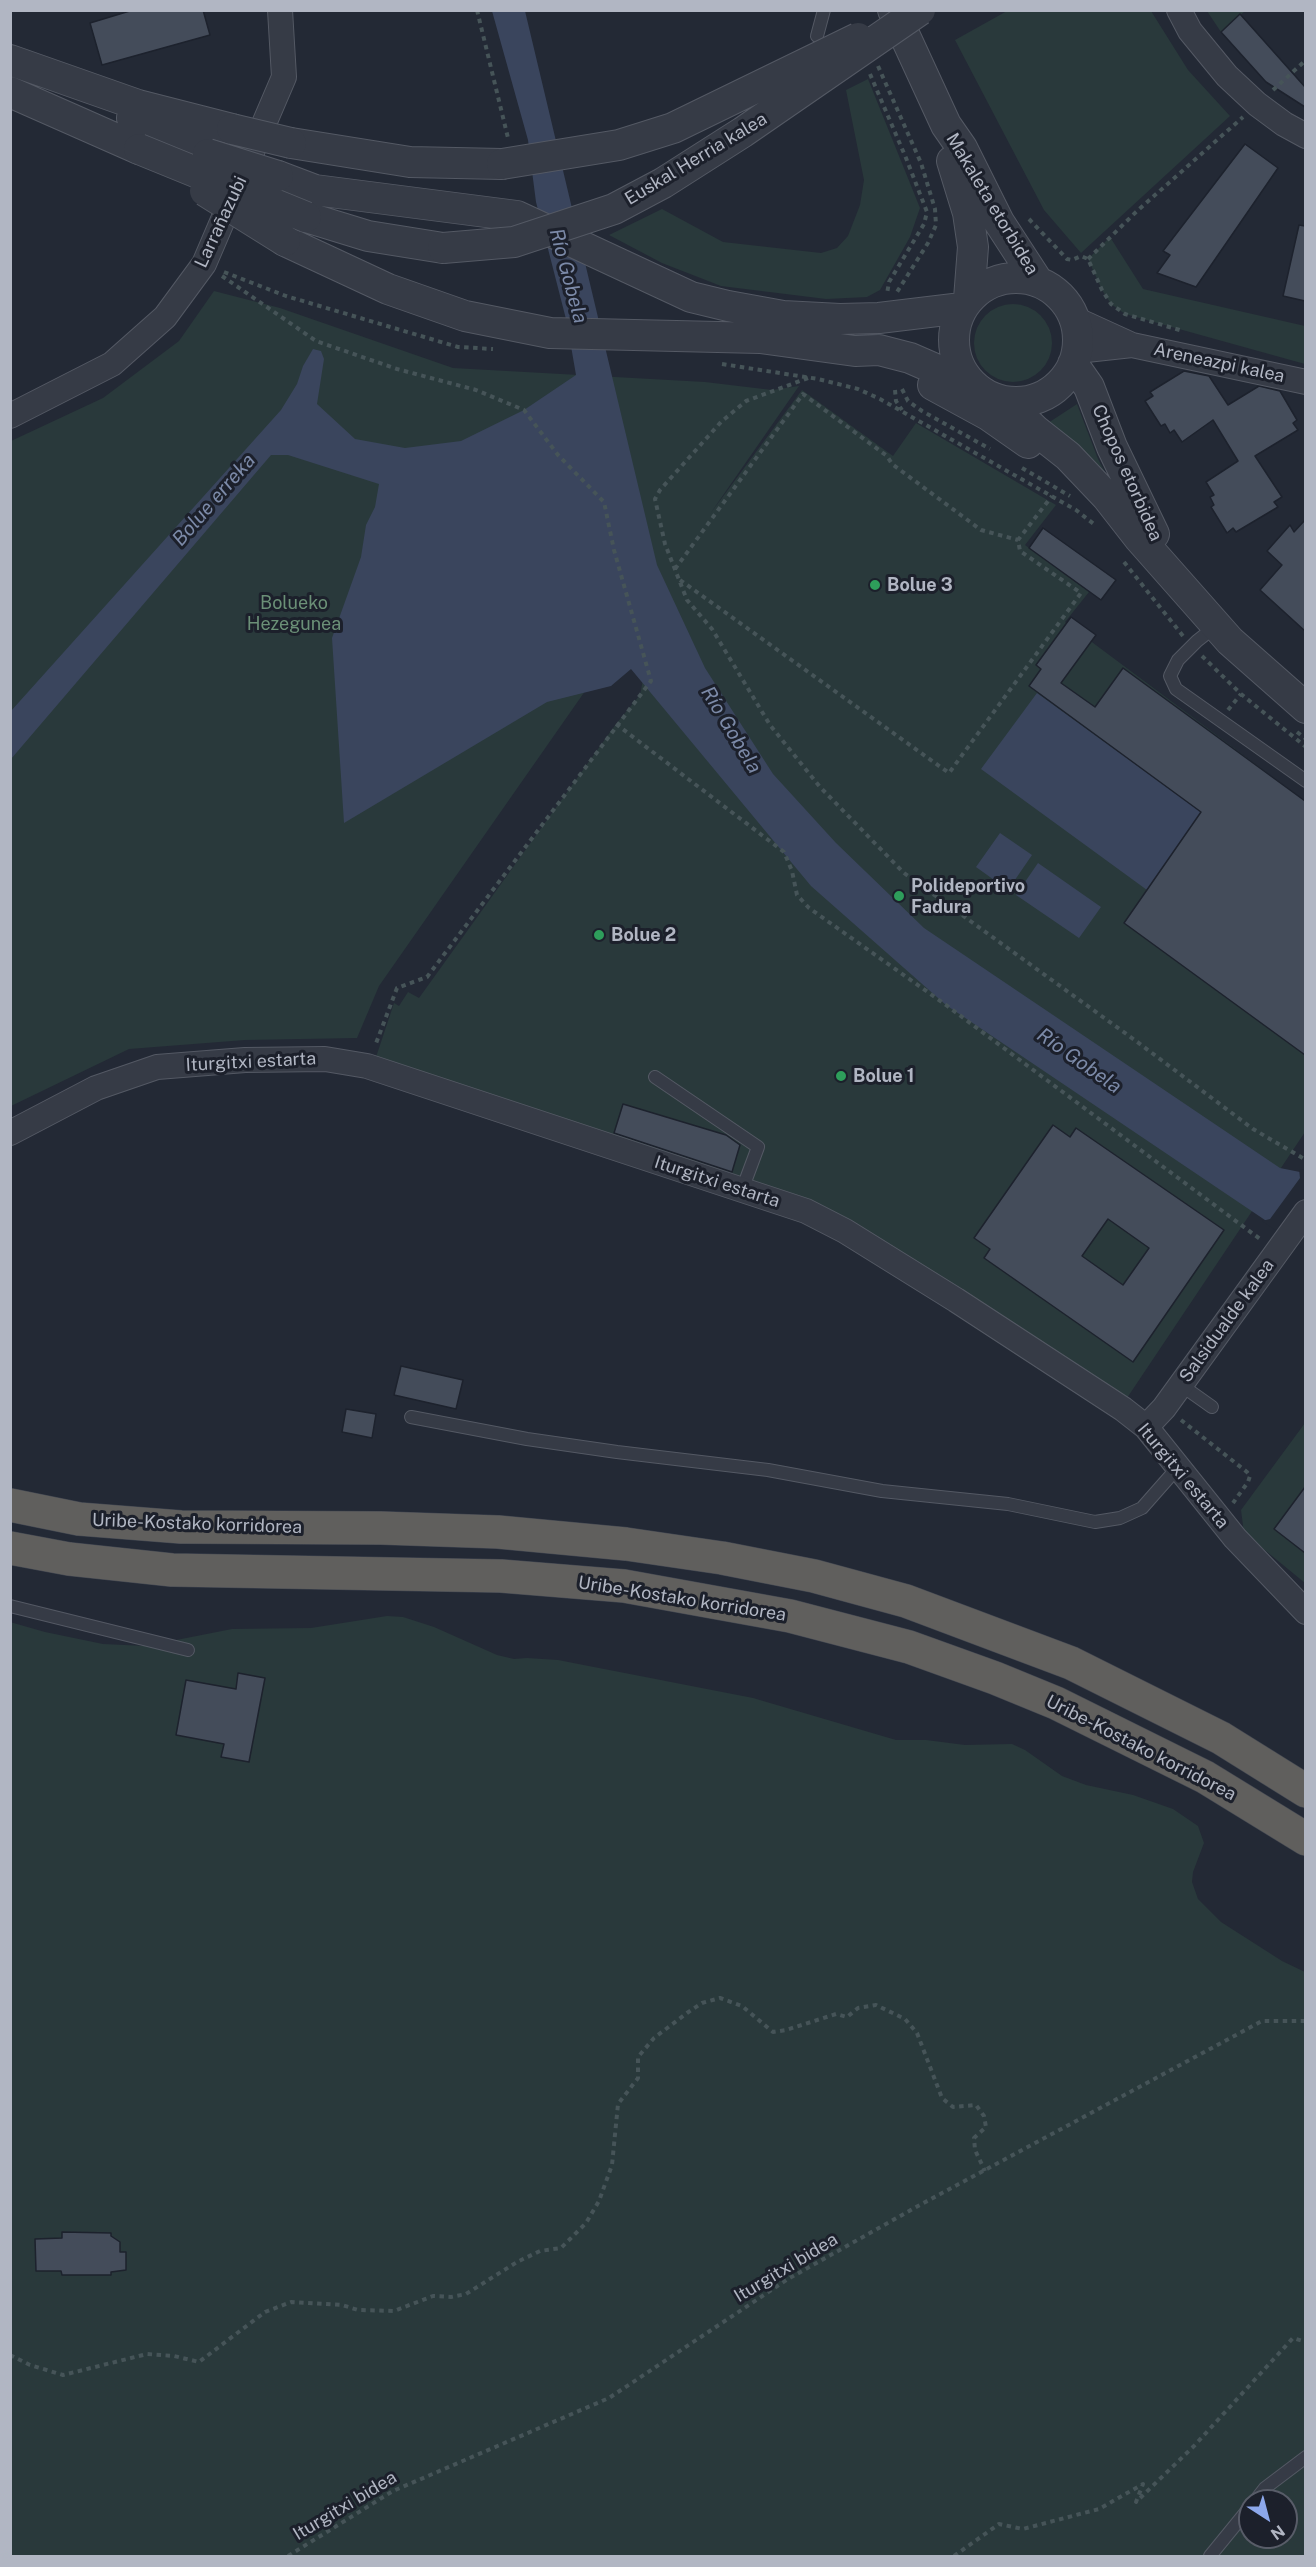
<!DOCTYPE html>
<meta charset="utf-8">
<style>
body{margin:0}
#map{position:relative;width:1316px;height:2567px;overflow:hidden;background:#232935;font-family:"Public Sans",sans-serif}
canvas{display:block}
.frame{position:absolute;inset:0;border:12px solid #b1b6c3;pointer-events:none}
.north{position:absolute;left:1238px;top:2489px;width:60px;height:60px;box-sizing:border-box;background:#1c202b;border:2px solid #585c68;border-radius:50%;rotate:144deg;font-size:16px;font-weight:700;line-height:24px;text-align:center;color:#b1b6c3}
.north::after{content:'';display:block;margin:auto;width:21px;height:27px;background:#8da8eb;clip-path:polygon(50% 0,100% 100%,50% 72%,0 100%)}
</style>
<div id="map">
<canvas width="1316" height="2567"></canvas>
<div class="frame"></div>
<div class="north">N</div>
</div>
<script>
const context = document.querySelector('canvas').getContext('2d');
context.lineJoin = 'round';
function paint(path, color) {
  context.fillStyle = color;
  context.fill(path, 'evenodd');
}
function shape(rows) {
  const path = new Path2D();
  for (const r of rows) {
    if (r.length === 3) {
      path.moveTo(r[0] + r[2], r[1]);
      path.arc(r[0], r[1], r[2], 0, 2 * Math.PI);
      continue;
    }
    path.moveTo(r[0], r[1]);
    for (let i = 2; i < r.length; i += 2) path.lineTo(r[i], r[i + 1]);
  }
  return path;
}
function strokePath(path, color, width, dash) {
  context.strokeStyle = color;
  context.lineWidth = width;
  context.lineCap = dash ? 'butt' : 'round';
  context.setLineDash(dash || []);
  context.stroke(path);
}
function write(font, color, halo, rows, align = 'center') {
  context.font = font + ' "Public Sans",sans-serif';
  context.lineWidth = 6;
  context.setLineDash([]);
  context.textBaseline = 'middle';
  context.strokeStyle = halo;
  context.fillStyle = color;
  for (const [text, x, y, turn = 0] of rows) {
    context.save();
    context.translate(x, y);
    context.rotate((+turn || 0) * Math.PI / 180);
    context.textAlign = isNaN(turn) ? turn : align;
    if (halo) context.strokeText(text, 0, 0);
    context.fillText(text, 0, 0);
    context.restore();
  }
}
const green = shape([
 [1007,11,1151,11,1188,70,1230,116,1081,253,1044,210,955,40],
 [1207,11,1245,11,1221,32],
 [868,79,920,208,910,237,880,290,867,297,826,299,721,286,662,263,609,235,662,209,723,242,821,253,837,248,848,236,860,205,864,180,846,90],
 [1110,237,1143,289,1305,326,1305,364,1125,314,1111,304,1102,290,1088,259],
 [214,291,280,308,453,368,705,382,772,390,799,386,710,514,802,390,893,456,916,423,1056,505,1025,545,1089,592,1065,622,1305,801,1305,1132,1125,1401,846,1223,731,1173,376,1057,394,1003,399,1006,408,992,419,998,616,724,640,695,662,581,379,986,357,1038,245,1040,129,1049,11,1106,11,441,103,398,179,341],
 [1013,343,39],
 [1077,404,1098,459,1116,493,1048,423],
 [1305,1423,1305,1583,1244,1533,1241,1510],
 [387,1616,403,1617,434,1627,497,1655,514,1659,527,1658,558,1660,753,1698,896,1740,926,1740,965,1745,1012,1744,1025,1750,1062,1776,1086,1785,1133,1795,1173,1809,1198,1826,1204,1843,1193,1872,1192,1882,1198,1899,1221,1922,1282,1961,1305,1972,1305,2556,11,2556,10,1622,45,1632,103,1644,146,1646,232,1629,311,1628],
 [1250,2501,1286,2501,1286,2537,1250,2537]
]);
const water = shape([
 [492,11,525,11,657,565,705,668,773,774,836,843,924,928,1280,1168,1305,1173,1305,1247,946,1005,811,886,631,669,611,686,547,702,344,823,332,638,361,557,366,525,375,507,379,484,288,455,271,455,11,759,11,711,281,410,297,384,303,366,313,349,321,351,324,359,317,404,355,439,405,448,461,441,524,410,576,375,567,323,536,202,528,140],
 [1037,693,1201,812,1147,890,981,769],
 [1000,833,1032,855,1008,890,976,867],
 [1038,863,1101,907,1079,938,1016,895]
]);
const pier = shape([
 [1299,1169,1306,1170,1305,1250,1262,1221,1270,1219,1300,1178]
]);
const building = shape([
 [133,10,203,10,210,35,102,65,90,23,133,10],
 [1240,14,1305,87,1305,107,1266,82,1221,32,1240,14],
 [1245,144,1278,168,1196,287,1157,273,1170,255,1163,251,1245,144],
 [1299,225,1305,226,1305,301,1283,296,1299,225],
 [1184,371,1209,376,1228,405,1259,386,1280,391,1297,420,1293,423,1298,430,1255,456,1282,497,1274,502,1278,507,1236,532,1233,528,1227,533,1211,507,1214,505,1210,497,1214,495,1206,482,1238,461,1213,420,1182,442,1174,430,1170,433,1165,424,1161,426,1145,401,1153,396,1150,392,1184,371],
 [1305,520,1305,631,1260,590,1282,565,1267,551,1290,525,1294,532,1305,520],
 [1043,528,1116,580,1101,600,1029,548,1043,528],
 [1071,617,1096,635,1061,683,1095,707,1123,668,1305,801,1305,1055,1124,923,1201,812,1029,686,1041,669,1036,665,1071,617],
 [623,1104,726,1135,740,1145,732,1172,614,1133,623,1104],
 [1053,1125,1070,1137,1076,1128,1224,1230,1133,1362,984,1258,990,1249,974,1238,1053,1125],
 [1108,1219,1149,1248,1123,1285,1082,1256,1108,1219],
 [401,1366,463,1380,456,1409,394,1395,401,1366],
 [346,1409,376,1414,372,1438,342,1432,346,1409],
 [1305,1487,1305,1553,1274,1529,1305,1487],
 [238,1673,265,1678,249,1762,221,1757,224,1744,176,1735,186,1680,236,1689,238,1673],
 [62,2232,111,2233,111,2236,120,2242,120,2252,126,2252,126,2270,111,2272,111,2275,62,2275,61,2271,36,2271,35,2239,62,2238,62,2232]
]);
const path = shape([
 [477,10,508,138],
 [878,66,921,163,935,209,936,225,928,243,897,292],
 [870,74,906,158,927,212,924,224,889,282,887,294],
 [1273,90,1306,60],
 [1029,219,1067,259,1072,260,1081,256,1088,259,1102,290,1111,304,1125,314,1183,331],
 [1088,259,1136,212,1243,117],
 [224,272,286,296,458,347,493,349],
 [222,276,316,341,397,369,476,390,524,410,558,455,604,502,614,550,651,681,427,977,397,988,375,1046],
 [722,364,818,379,858,389,880,399,1076,510,1095,525],
 [808,378,746,401,721,422,660,490,655,499,665,544,687,600,712,629,770,725,820,787,904,873,1136,1041,1253,1129,1306,1160],
 [902,389,908,401,922,411,990,449],
 [895,390,896,401,902,410],
 [1022,468,1070,496],
 [1124,562,1183,636],
 [675,569,803,394,887,456,892,464,981,530,1018,540],
 [680,580,949,773,1081,593,1020,551,1018,540,1052,496],
 [1202,656,1241,694,1306,747],
 [1228,710,1241,694],
 [616,724,784,852,792,871,797,895,809,908,946,1005,1260,1239],
 [1297,732,1306,739],
 [1181,1420,1247,1472,1250,1476,1248,1482,1233,1503],
 [10,2355,30,2365,63,2375,147,2354,174,2356,199,2362,265,2312,291,2302,342,2305,358,2310,394,2311,433,2296,451,2297,466,2294,517,2262,540,2251,561,2248,586,2223,599,2201,612,2165,618,2104,638,2078,638,2057,654,2038,687,2013,702,2003,720,1998,742,2006,773,2032,786,2030,836,2014,847,2017,858,2008,876,2005,905,2019,917,2033,942,2098,953,2107,976,2105,984,2116,986,2127,974,2138,975,2150,985,2171],
 [288,2556,393,2491,609,2398,788,2279,918,2206,1262,2021,1306,2021],
 [954,2556,999,2524,1023,2529,1099,2509,1143,2484,1136,2502,1194,2446,1293,2338,1306,2342]
]);
const service = shape([
 [817,36,824,10],
 [1216,626,1197,641,1178,660,1170,676,1176,689,1306,781],
 [655,1077,758,1147,742,1190],
 [1181,1385,1212,1407],
 [411,1417,527,1439,617,1452,768,1470,882,1491,1008,1504,1095,1522,1120,1518,1142,1508,1179,1466],
 [10,1606,188,1650],
 [1255,2501,1265,2488,1306,2457],
 [1210,2556,1250,2507]
]);
const minor = shape([
 [1179,10,1190,31,1227,76,1257,104,1284,124,1306,136],
 [1075,319,1132,345,1306,382],
 [1077,351,1132,345],
 [10,416,112,364,165,317,204,264,284,77,280,10],
 [10,1133,96,1088,157,1067,245,1060,325,1059,367,1066,806,1211,845,1231,956,1300,1123,1409,1146,1427,1235,1538,1306,1612],
 [1146,1427,1164,1408,1306,1212]
]);
const tertiary = shape([
 [893,10,946,125,962,148,999,222,1038,282],
 [10,60,138,105,232,129],
 [10,92,139,149],
 [132,118,208,154],
 [291,143,410,162,502,164],
 [952,161,968,213,973,247,969,299],
 [278,176,315,190,517,216,691,297,728,306,783,316,840,319,879,318,962,308],
 [306,217,368,236,443,248],
 [285,241,388,289,465,316,550,333,760,338,855,351,879,350,910,358,972,385],
 [1016,340,62],
 [1073,364,1089,387,1112,447,1154,534],
 [933,385,988,415,1028,443],
 [1006,402,1035,430,1068,456,1107,497,1139,538,1230,641,1306,708]
]);
const trunk = shape([
 [10,1505,79,1519,181,1527,381,1528,498,1532,626,1544,722,1558,814,1576,906,1601,1071,1663,1221,1738,1306,1791],
 [10,1548,69,1559,172,1570,501,1576,624,1586,790,1616,909,1647,995,1678,1056,1703,1205,1777,1306,1839]
]);
const tertiaryBridge = shape([
 [232,129,291,143],
 [139,149,306,217],
 [208,154,278,176],
 [502,164,619,145,673,128,858,38],
 [205,191,285,241],
 [443,248,514,242,614,209,663,183,743,132,920,10]
]);
const markers = [
 [875,585,6,"#2e9e5b"],
 [899,896,6,"#2e9e5b"],
 [599,935,6,"#2e9e5b"],
 [841,1076,6,"#2e9e5b"]
];
const streetNames = [
 ["Euskal Herria kalea",696,159,-31],
 ["Makaleta etorbidea",992,204,59],
 ["Larrañazubi",221,222,-65],
 ["Areneazpi kalea",1219,363,12],
 ["Chopos etorbidea",1127,473,66],
 ["Iturgitxi estarta",251,1062,-3],
 ["Iturgitxi estarta",717,1182,18],
 ["Salsidualde kalea",1227,1321,-54],
 ["Iturgitxi estarta",1183,1476,50],
 ["Uribe-Kostako korridorea",197,1524,2],
 ["Uribe-Kostako korridorea",682,1599,9],
 ["Uribe-Kostako korridorea",1141,1748,27],
 ["Iturgitxi bidea",786,2268,-31],
 ["Iturgitxi bidea",345,2506,-31]
];
const poiNames = [
 ["Bolue 3",887,585],
 ["Polideportivo",911,886],
 ["Fadura",911,907],
 ["Bolue 2",611,935],
 ["Bolue 1",853,1076]
];
const parkNames = [
 ["Bolueko",294,603],
 ["Hezegunea",294,624]
];
const waterNames = [
 ["Río Gobela",568,276,75],
 ["Bolue erreka",214,500,-49],
 ["Río Gobela",731,730,59],
 ["Río Gobela",1079,1061,35]
];
paint(green, '#29393b');
paint(water, '#3a455d');
paint(pier, '#232935');
paint(building, '#444c5a');
strokePath(building, '#1d222d', 1.5);
strokePath(service, '#545964', 14);
strokePath(minor, '#545964', 26);
strokePath(tertiary, '#545964', 32);
strokePath(trunk, '#414651', 34);
strokePath(path, '#465458', 4, [4.5, 4.5]);
strokePath(service, '#363b46', 12);
strokePath(minor, '#363b46', 24);
strokePath(tertiary, '#363b46', 30);
strokePath(trunk, '#605f5d', 33);
strokePath(tertiaryBridge, '#545964', 32, []);
strokePath(tertiaryBridge, '#363b46', 30);
for (const [x, y, r, color] of markers) {
  const dot = new Path2D();
  dot.arc(x, y, r, 0, 2 * Math.PI);
  context.fillStyle = color;
  context.fill(dot);
  strokePath(dot, '#1c202b', 2);
}
write('18px', '#b1b6c3', '#1c202b', streetNames);
write('bold 18px', '#b1b6c3', '#1c202b', poiNames, 'left');
write('18px', '#6b9077', '#1c202b', parkNames);
write('italic 20px', '#7c8aa8', '#1c202b', waterNames);
</script>
